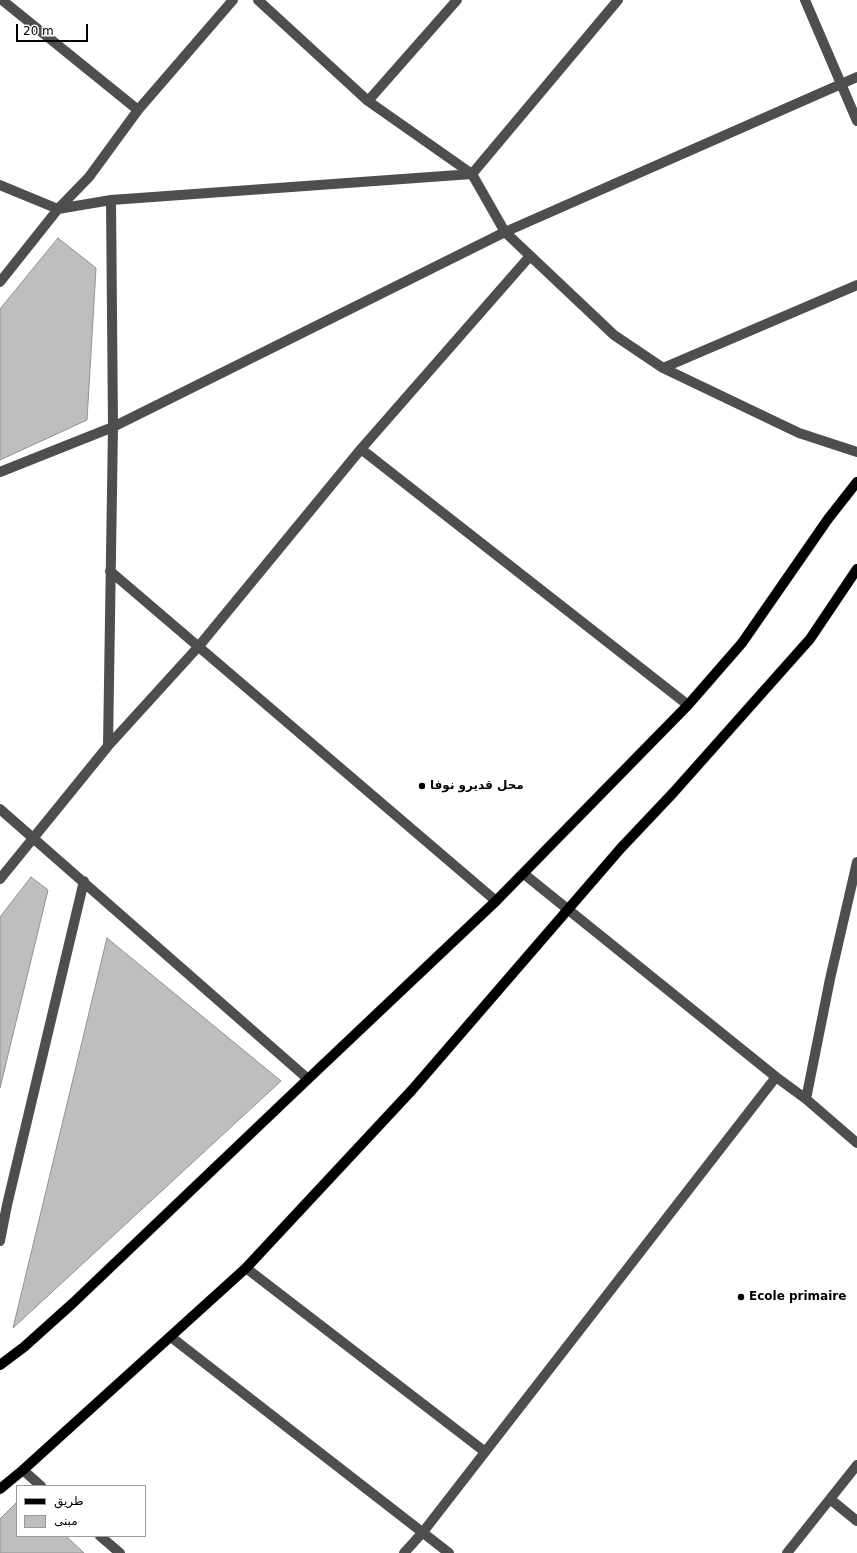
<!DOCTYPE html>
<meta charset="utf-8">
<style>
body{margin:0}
#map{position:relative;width:857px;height:1553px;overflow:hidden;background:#fff;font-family:"DejaVu Sans","Noto Naskh Arabic",sans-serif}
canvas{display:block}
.legend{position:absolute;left:16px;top:1485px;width:130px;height:52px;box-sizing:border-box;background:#fff;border:1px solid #999;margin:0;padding:5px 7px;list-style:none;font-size:12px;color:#000}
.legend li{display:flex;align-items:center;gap:8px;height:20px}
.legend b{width:20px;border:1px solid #999}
.scale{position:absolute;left:16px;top:24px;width:72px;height:18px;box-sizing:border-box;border:2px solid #000;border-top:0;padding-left:5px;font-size:12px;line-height:14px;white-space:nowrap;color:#000;-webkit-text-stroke:3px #fff;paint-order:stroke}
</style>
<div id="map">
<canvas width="857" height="1553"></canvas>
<ul class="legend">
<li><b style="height:5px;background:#000"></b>طريق</li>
<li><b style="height:11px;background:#bebebe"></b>مبنى</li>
</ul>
<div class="scale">20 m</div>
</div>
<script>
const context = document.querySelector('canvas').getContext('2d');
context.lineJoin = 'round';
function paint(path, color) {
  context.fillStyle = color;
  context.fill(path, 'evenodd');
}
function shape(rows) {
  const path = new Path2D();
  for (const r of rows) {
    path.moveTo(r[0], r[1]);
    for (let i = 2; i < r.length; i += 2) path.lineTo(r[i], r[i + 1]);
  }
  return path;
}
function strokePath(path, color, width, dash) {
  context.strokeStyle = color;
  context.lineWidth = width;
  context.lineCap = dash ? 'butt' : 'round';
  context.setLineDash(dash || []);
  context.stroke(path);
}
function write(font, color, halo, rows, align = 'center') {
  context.font = font + ' "DejaVu Sans","Noto Naskh Arabic",sans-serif';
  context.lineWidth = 4;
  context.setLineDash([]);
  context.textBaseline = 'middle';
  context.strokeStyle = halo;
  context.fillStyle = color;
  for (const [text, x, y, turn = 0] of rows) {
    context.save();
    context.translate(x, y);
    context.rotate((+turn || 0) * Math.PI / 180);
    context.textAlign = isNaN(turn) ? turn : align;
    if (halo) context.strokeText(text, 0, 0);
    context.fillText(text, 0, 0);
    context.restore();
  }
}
const building = shape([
 [58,238,96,268,87,420,0,460,0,309,58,238],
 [31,877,48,890,0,1088,0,917,31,877],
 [107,938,281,1081,13,1328,107,938],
 [17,1502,17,1536,66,1536,84,1553,0,1553,0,1519,17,1502]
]);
const minor = shape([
 [2,0,138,110],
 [258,0,368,101,472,174,505,232,614,335,663,368,799,433,857,452],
 [805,0,857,121],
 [368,101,457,0],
 [0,185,58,209,111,200,472,174,618,0],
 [0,282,58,209,89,177,138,110,233,0],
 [663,368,857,285],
 [361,449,688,705],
 [0,472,113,427,505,232,857,77],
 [110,571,496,901],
 [108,746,113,427,111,200],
 [0,809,308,1079],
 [524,874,776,1077,806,1099,857,1143],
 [0,879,108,746,199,646,361,449,530,256],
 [806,1099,830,979,857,862],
 [0,1241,7,1205,84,881],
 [246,1268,484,1451],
 [171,1337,449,1553],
 [23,1470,41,1486],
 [830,1499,857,1521],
 [100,1536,120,1553],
 [404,1553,423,1532,776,1077],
 [787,1553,857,1465]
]);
const major = shape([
 [0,1365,24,1347,73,1303,308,1079,496,901,688,705,742,643,828,519,857,482],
 [0,1489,23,1470,246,1268,412,1090,621,848,673,793,810,639,857,569]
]);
const markers = [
 [422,786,4,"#000"],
 [741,1297,4,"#000"]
];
const poiNames = [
 ["محل قديرو نوفا",430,786],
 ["Ecole primaire",749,1297]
];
paint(building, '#bebebe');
strokePath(building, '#929292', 1);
strokePath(major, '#dbdbdb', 11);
strokePath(minor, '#4e4e4e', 10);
strokePath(major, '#000', 10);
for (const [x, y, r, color] of markers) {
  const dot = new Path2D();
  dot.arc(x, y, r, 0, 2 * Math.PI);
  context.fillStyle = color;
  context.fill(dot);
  strokePath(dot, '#fff', 1.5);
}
write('bold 12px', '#000', '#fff', poiNames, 'left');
</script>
